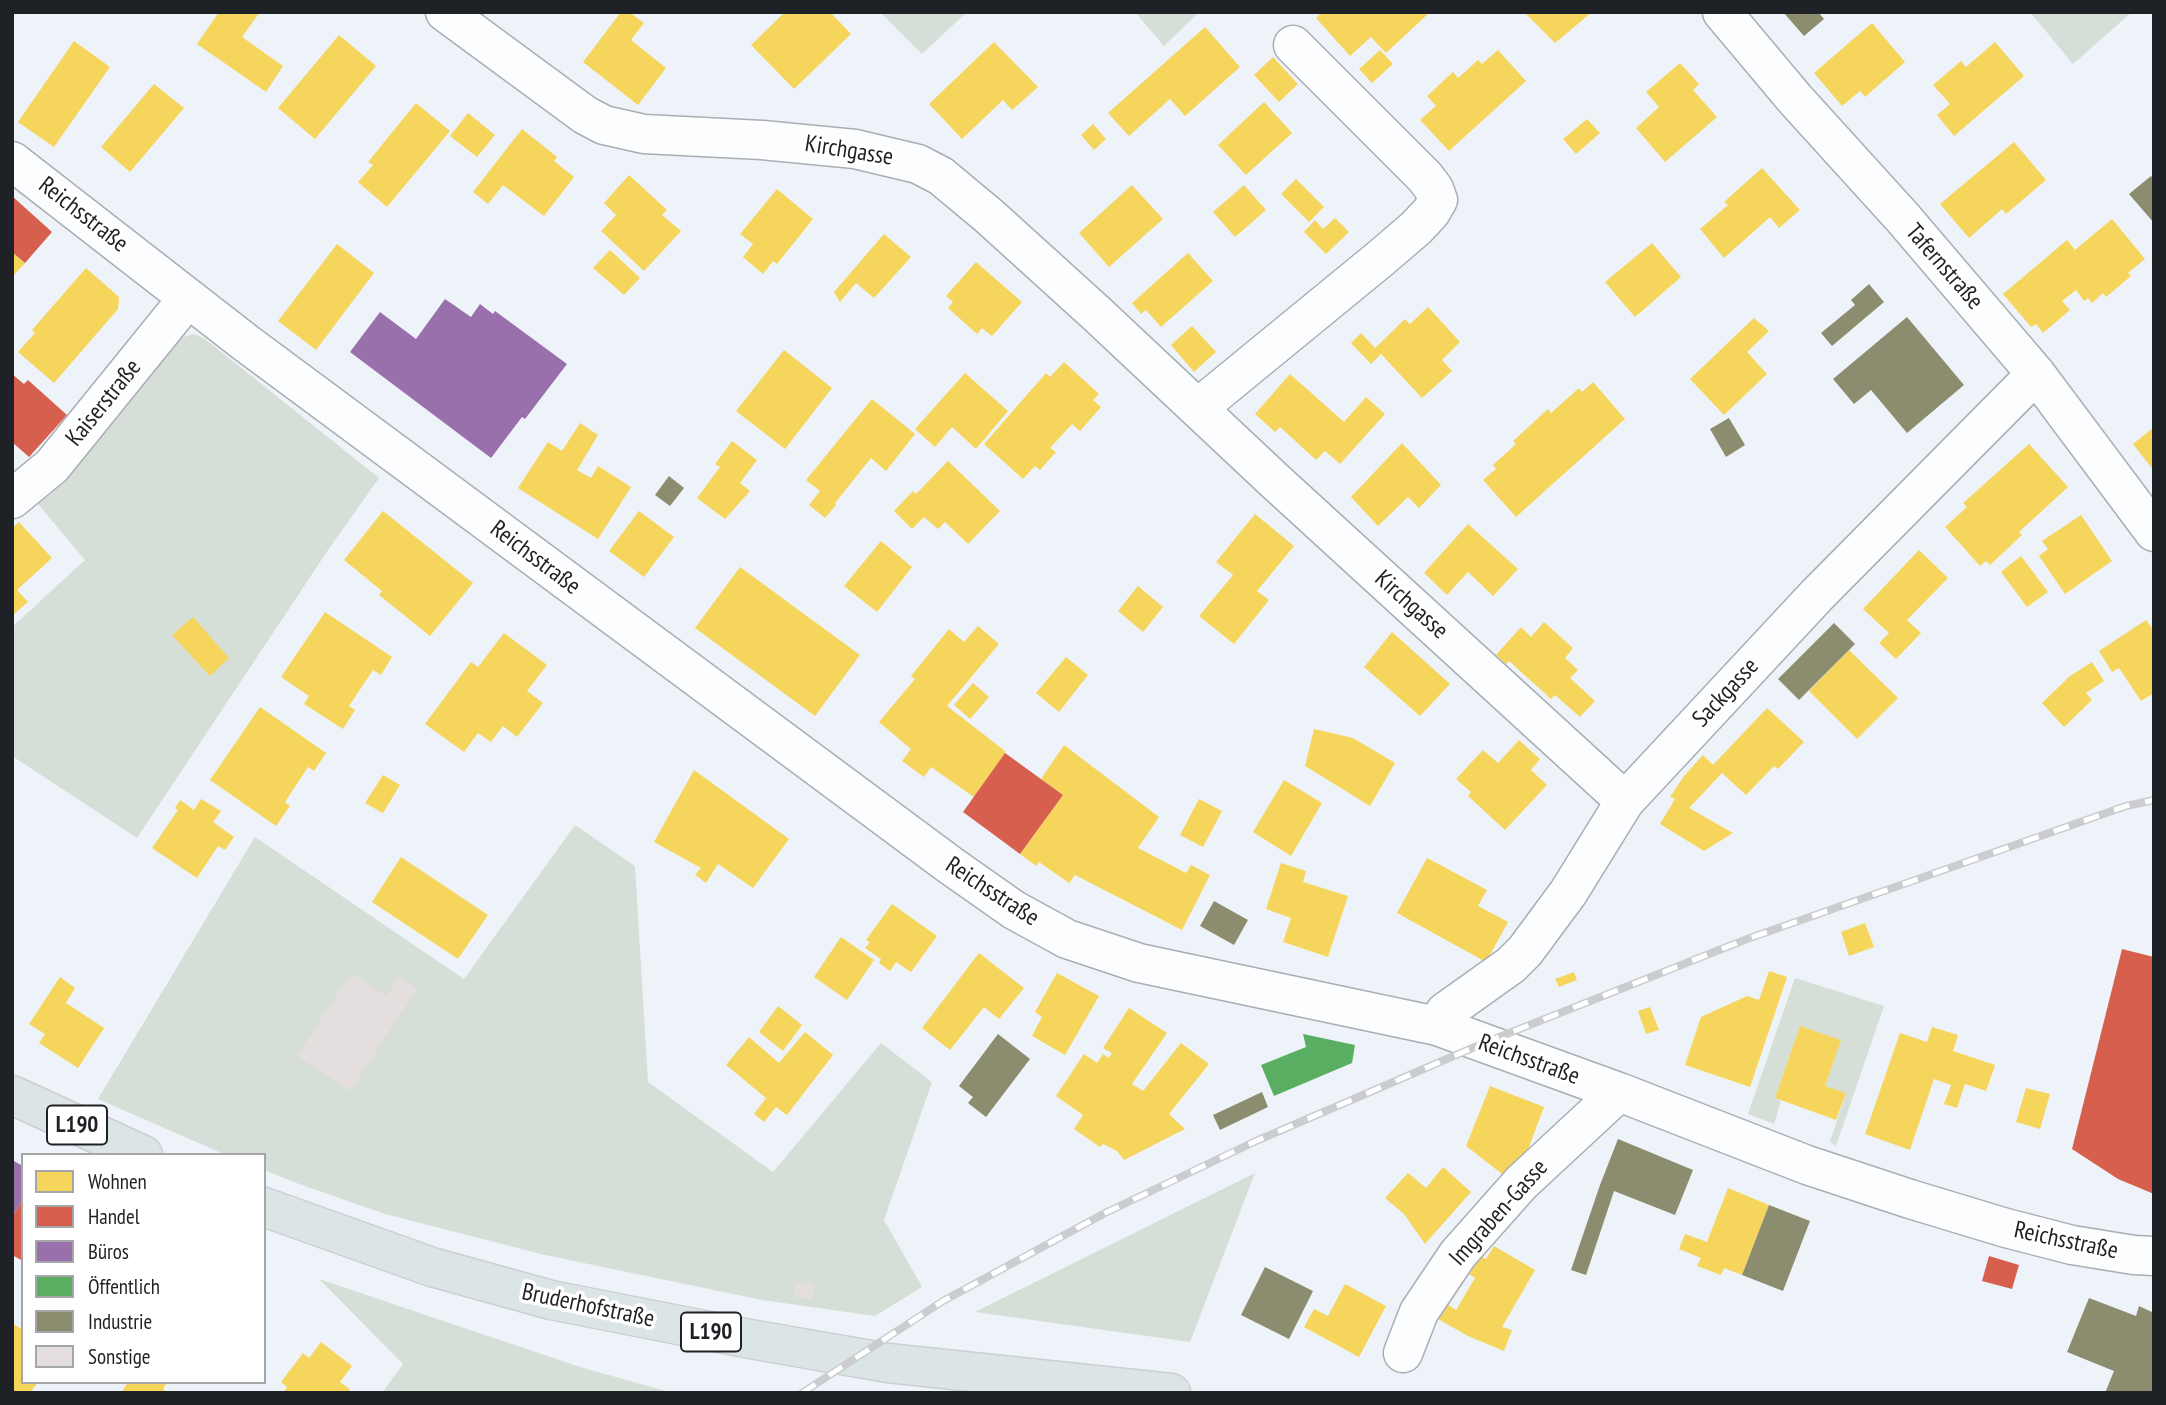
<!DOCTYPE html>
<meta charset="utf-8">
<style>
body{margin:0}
#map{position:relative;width:2166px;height:1405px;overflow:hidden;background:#eef3f9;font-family:"PT Sans Narrow",sans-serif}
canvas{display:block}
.frame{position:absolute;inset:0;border:14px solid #1e2125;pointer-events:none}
.legend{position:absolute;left:21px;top:1153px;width:245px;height:231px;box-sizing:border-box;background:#fff;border:2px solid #a5a6a8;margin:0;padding:9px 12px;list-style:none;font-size:21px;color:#1e2125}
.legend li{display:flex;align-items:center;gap:14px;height:35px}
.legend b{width:35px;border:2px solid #a5a6a8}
</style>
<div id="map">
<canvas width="2166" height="1405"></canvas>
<div class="frame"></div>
<ul class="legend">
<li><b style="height:19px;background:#f6d55c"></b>Wohnen</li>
<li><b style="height:19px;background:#d6604d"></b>Handel</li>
<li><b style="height:19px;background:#9970ab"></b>Büros</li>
<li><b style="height:19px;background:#5aae61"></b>Öffentlich</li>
<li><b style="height:19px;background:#8c8c6e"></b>Industrie</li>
<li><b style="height:19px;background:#e4dfde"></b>Sonstige</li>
</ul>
</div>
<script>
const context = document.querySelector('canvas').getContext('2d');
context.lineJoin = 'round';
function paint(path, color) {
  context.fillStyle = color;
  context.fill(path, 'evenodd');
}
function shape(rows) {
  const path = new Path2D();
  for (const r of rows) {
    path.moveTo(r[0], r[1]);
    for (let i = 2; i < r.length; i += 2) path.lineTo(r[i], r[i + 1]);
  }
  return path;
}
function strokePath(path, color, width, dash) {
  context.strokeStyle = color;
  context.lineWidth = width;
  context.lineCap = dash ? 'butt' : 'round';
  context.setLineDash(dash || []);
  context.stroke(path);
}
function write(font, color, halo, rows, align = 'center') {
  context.font = font + ' "PT Sans Narrow",sans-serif';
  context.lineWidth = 7;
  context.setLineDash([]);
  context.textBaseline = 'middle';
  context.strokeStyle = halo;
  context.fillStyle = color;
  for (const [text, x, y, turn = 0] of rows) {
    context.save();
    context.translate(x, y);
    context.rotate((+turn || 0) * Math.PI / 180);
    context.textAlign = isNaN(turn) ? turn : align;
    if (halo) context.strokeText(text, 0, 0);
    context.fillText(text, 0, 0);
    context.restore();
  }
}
const green = shape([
 [884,12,967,12,922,54,882,14],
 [1135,12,1199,12,1164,46],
 [2030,12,2132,12,2073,64],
 [194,334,205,339,379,478,328,550,137,838,12,756,12,627,85,560,38,504,53,492,173,340],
 [575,825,635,866,648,1082,773,1172,881,1043,932,1082,884,1220,922,1287,875,1316,762,1300,545,1255,385,1214,299,1184,264,1170,264,1155,226,1155,98,1099,255,837,464,979],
 [1795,978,1884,1006,1836,1146,1830,1142,1846,1093,1825,1086,1840,1040,1800,1026,1775,1098,1781,1101,1774,1124,1748,1114],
 [1255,1173,1190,1342,975,1312],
 [319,1279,580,1367,673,1393,382,1393,403,1364]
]);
const homes = shape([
 [219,12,260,12,242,37,283,66,266,92,197,44],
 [621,12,629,12,644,23,631,40,666,68,638,105,583,62],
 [785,12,830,12,851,34,794,89,751,45],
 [1322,12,1356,14,1430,12,1386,53,1371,37,1350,56,1316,18],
 [1524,12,1592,12,1555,43],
 [1872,23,1905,62,1865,97,1860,91,1842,106,1814,73],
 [1205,27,1240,67,1185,116,1170,99,1129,136,1108,113],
 [339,35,376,66,315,139,278,108],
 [74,41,110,67,54,147,18,122],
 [994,42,1038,87,1012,110,1003,100,962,139,929,104],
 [1995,42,2024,76,1954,136,1937,115,1950,104,1933,85,1961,61,1966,67],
 [1380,50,1393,64,1372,83,1359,69],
 [1498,50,1526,81,1449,151,1420,120,1436,106,1427,96,1453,72,1458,78,1478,60,1482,64],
 [1273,57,1298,84,1279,102,1254,75],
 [1680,63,1699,84,1693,90,1717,117,1665,162,1636,128,1659,107,1646,92],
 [154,84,184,108,130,172,101,147],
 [1264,102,1292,133,1246,175,1218,145],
 [416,103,450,131,387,207,358,182,373,165,368,162],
 [468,113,495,135,477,157,450,136],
 [1587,119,1600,133,1576,154,1563,139],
 [1093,124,1106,139,1094,150,1081,135],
 [522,129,557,157,554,161,574,177,544,216,503,185,488,204,473,192],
 [2014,142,2046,180,2006,214,2002,209,1969,238,1940,204],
 [1762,168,1800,210,1779,228,1770,217,1724,258,1700,229,1728,205,1724,202],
 [629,175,667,210,662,215,681,231,644,271,601,231,616,215,604,203],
 [1296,179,1324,207,1309,222,1281,194],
 [1132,185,1163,219,1109,267,1079,233],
 [1244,185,1266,210,1235,237,1213,212],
 [777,189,813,219,777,264,773,261,763,274,743,257,753,244,740,234],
 [1335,218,1349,232,1326,254,1304,232,1315,220,1323,229],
 [2112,219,2145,259,2128,273,2131,276,2106,297,2103,293,2092,303,2088,298,2084,301,2076,290,2062,301,2070,310,2043,333,2036,324,2031,327,2003,294,2067,240,2075,250],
 [884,234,911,257,874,298,856,283,840,302,834,292],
 [1652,243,1681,277,1635,317,1605,282],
 [337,244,374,273,316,350,278,321],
 [610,250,640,278,624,295,593,268],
 [12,252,25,263,12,277],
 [1188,253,1213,281,1161,327,1146,310,1141,314,1132,303],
 [976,262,1022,302,992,336,982,328,977,334,948,308,953,302,946,296],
 [86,268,119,297,118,309,54,383,18,352,35,333,32,330],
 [1428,307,1460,342,1442,360,1452,371,1422,398,1381,354,1371,364,1351,343,1361,333,1375,348,1405,319,1410,324],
 [1754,318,1769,331,1747,352,1767,374,1724,415,1690,379],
 [1192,326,1216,352,1194,372,1171,345],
 [784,350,832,388,785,449,736,411],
 [1064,362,1099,394,1093,400,1101,407,1080,431,1072,424,1050,448,1056,452,1040,470,1035,466,1023,479,984,444,1046,373,1050,377],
 [965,373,1008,411,976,449,952,427,935,447,915,429],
 [1290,374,1344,422,1366,397,1385,414,1340,464,1325,451,1316,460,1280,427,1275,432,1255,414],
 [1593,382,1625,419,1516,517,1483,480,1496,469,1493,465,1516,444,1513,441,1548,409,1551,413,1579,388,1582,392],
 [872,399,915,434,886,471,871,458,835,503,836,505,825,518,809,505,820,491,806,480],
 [580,423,598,435,577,470,591,478,598,466,631,487,598,539,518,488,548,442,562,451],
 [2154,427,2154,471,2133,444],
 [732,441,757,460,740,483,750,491,725,519,697,498,720,467,715,464],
 [1402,443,1441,485,1419,508,1408,497,1378,526,1351,497],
 [2029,444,2068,487,2019,532,2022,535,1990,565,1986,561,1980,566,1945,527,1967,507,1963,503],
 [948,461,1000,511,968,544,945,522,938,529,924,517,912,529,894,511,913,491,916,494],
 [383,511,473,583,430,636,379,595,382,591,344,560],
 [639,511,674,537,644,577,609,551],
 [1255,514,1294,546,1257,591,1269,600,1234,644,1199,616,1233,575,1216,562],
 [2081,515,2112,561,2065,594,2039,556,2048,549,2042,541],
 [19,522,52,558,17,590,28,602,12,616,12,528],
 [1468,524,1518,569,1493,596,1468,572,1447,595,1424,573],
 [881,541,912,567,877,612,844,586],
 [1919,550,1948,578,1907,620,1921,633,1896,659,1879,643,1889,633,1863,609],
 [2021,556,2048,592,2027,607,2001,572],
 [740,567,860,655,815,716,695,628],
 [1138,586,1163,607,1143,632,1118,611],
 [325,612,392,657,381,675,373,670,349,706,355,710,343,729,304,704,309,696,281,677],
 [193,617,229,658,210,676,172,635],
 [2146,620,2154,631,2154,693,2141,701,2119,668,2112,672,2099,651],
 [1544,622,1573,648,1565,658,1578,670,1570,678,1595,701,1580,717,1555,695,1551,699,1509,661,1506,664,1496,655,1521,627,1531,637],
 [978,626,999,644,947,706,1005,751,1005,753,974,797,931,767,924,777,902,761,911,749,879,722,915,679,911,676,949,629,964,642],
 [1392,632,1450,684,1420,716,1364,667],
 [504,633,547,665,527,691,543,703,517,737,503,726,491,742,478,733,464,752,425,724,471,662,478,667],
 [1849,650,1898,698,1857,739,1809,691],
 [1066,657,1088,675,1059,712,1036,693],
 [2092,662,2104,681,2086,693,2092,700,2064,727,2042,703,2070,676],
 [973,683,989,697,970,719,954,705],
 [260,707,326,753,314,771,308,767,285,802,290,806,276,826,210,780],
 [1767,708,1804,742,1778,769,1774,766,1746,795,1722,773,1689,808,1733,833,1704,851,1660,824,1675,799,1670,797,1684,776,1703,755,1713,765],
 [1314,729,1353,738,1395,763,1370,806,1305,766],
 [1519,740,1540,759,1531,770,1547,785,1505,830,1468,796,1471,792,1456,779,1483,750,1498,763],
 [1064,745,1159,817,1138,848,1186,873,1191,865,1210,875,1182,930,1075,875,1069,883,1039,862,1036,866,1020,854,1063,795,1041,779],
 [694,770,789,839,753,888,718,864,706,883,695,875,701,868,654,842],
 [383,775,400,785,383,813,365,803],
 [1284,780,1322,803,1291,856,1253,832],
 [201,799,221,811,213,822,234,837,225,850,218,846,197,878,152,848,178,810,175,808,180,800,194,810],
 [1199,799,1222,811,1203,847,1180,835],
 [401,857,488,915,458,959,372,902],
 [1427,858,1487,890,1478,906,1508,922,1486,962,1397,913],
 [1281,863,1306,871,1303,882,1348,896,1328,957,1283,942,1291,918,1266,909],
 [892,904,937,936,911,972,896,962,890,971,879,963,881,959,865,948,870,942,866,940],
 [1865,923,1874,947,1849,956,1841,932],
 [841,937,874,960,847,1000,814,977],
 [979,953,1024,988,999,1019,984,1007,950,1050,922,1028],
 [1769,971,1787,977,1750,1087,1685,1065,1701,1017,1747,996,1759,1000],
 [1574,972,1577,980,1559,987,1555,979],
 [1057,973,1099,996,1065,1055,1032,1036,1042,1017,1035,1012],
 [60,977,75,988,66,1003,104,1028,78,1068,39,1043,45,1034,29,1024],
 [778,1006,802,1025,783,1051,759,1032],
 [1650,1007,1659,1030,1646,1034,1638,1011],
 [1129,1008,1167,1033,1132,1084,1143,1091,1181,1043,1209,1064,1169,1114,1185,1129,1124,1160,1117,1151,1103,1144,1100,1147,1074,1129,1083,1115,1056,1096,1084,1054,1097,1063,1103,1054,1109,1058,1112,1053,1103,1048],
 [1800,1026,1841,1040,1825,1086,1846,1093,1836,1120,1775,1098],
 [1932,1027,1958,1035,1953,1051,1995,1065,1986,1091,1965,1084,1957,1108,1944,1104,1951,1085,1934,1079,1910,1150,1865,1134,1900,1033,1927,1042],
 [805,1032,833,1055,787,1115,776,1107,764,1122,754,1114,766,1098,726,1065,749,1037,779,1063],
 [1490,1086,1544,1107,1529,1147,1506,1177,1466,1146],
 [2026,1088,2050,1094,2040,1129,2016,1122],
 [1443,1167,1471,1192,1425,1244,1404,1214,1385,1198,1408,1173,1426,1188],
 [1728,1188,1769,1205,1742,1275,1724,1268,1721,1275,1697,1266,1701,1258,1679,1249,1685,1234,1707,1242],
 [1494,1246,1535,1270,1502,1327,1512,1330,1504,1351,1468,1336,1438,1319,1447,1304,1456,1310,1475,1278,1466,1272,1477,1254,1486,1259],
 [1345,1284,1386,1306,1359,1357,1304,1327,1314,1309,1328,1316],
 [12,1323,23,1330,23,1382,38,1382,30,1393,12,1393],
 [321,1342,352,1366,340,1382,350,1389,347,1393,283,1393,287,1387,281,1382,303,1353,309,1358],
 [128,1382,167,1382,163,1389,168,1393,121,1393]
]);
const shops = shape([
 [12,196,52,232,25,263,12,252],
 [12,374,24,384,28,380,67,415,29,457,12,442],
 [1005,753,1063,795,1020,854,963,812],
 [2122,949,2154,957,2154,1194,2118,1179,2072,1149],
 [23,1199,23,1261,12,1255,12,1217],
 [1989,1256,2019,1265,2012,1289,1982,1281]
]);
const offices = shape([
 [445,299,471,317,480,304,493,314,495,311,567,364,525,419,522,417,491,458,350,352,380,312,416,339],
 [12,1160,23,1166,23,1199,12,1217]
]);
const public = shape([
 [1303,1034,1355,1045,1352,1063,1274,1096,1261,1065,1306,1047]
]);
const industry = shape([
 [1783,12,1818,12,1824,19,1804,36],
 [2151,176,2154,180,2154,223,2129,194],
 [1869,284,1884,302,1832,346,1821,333,1855,305,1851,300],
 [1907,317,1964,385,1907,433,1871,390,1854,404,1833,379],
 [1729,418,1745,445,1726,457,1710,429],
 [669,476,684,488,670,506,655,495],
 [1834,623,1855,644,1799,700,1778,679],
 [1214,901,1248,920,1234,945,1200,926],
 [998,1034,1030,1059,986,1117,968,1103,973,1097,959,1086],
 [1262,1092,1268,1107,1220,1130,1213,1115],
 [1618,1139,1693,1170,1675,1215,1614,1191,1586,1275,1571,1270,1600,1185],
 [1769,1205,1810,1221,1783,1291,1742,1275],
 [1265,1267,1313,1291,1289,1339,1241,1315],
 [2089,1298,2136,1316,2139,1306,2154,1313,2154,1393,2105,1393,2114,1371,2067,1352]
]);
const building = shape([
 [351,973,387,996,399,977,417,989,350,1091,297,1056],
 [796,1283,814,1284,813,1299,794,1297]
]);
const minor = shape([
 [445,12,585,115,604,125,644,134,762,140,855,149,918,164,941,176,989,216,1096,313,1275,481,1625,801],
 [1722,12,1795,99,1903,218,2036,374,2154,532],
 [12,161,246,343,950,865,1014,910,1067,939,1139,963,1437,1026,1619,1092,1807,1165,1910,1199,2006,1228,2072,1245,2134,1255,2154,1256],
 [1198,408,1381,258,1416,228,1431,212,1438,200,1434,189,1425,177,1293,45],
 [12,499,52,466,188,298],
 [1437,1026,1445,1012,1511,965,1525,951,1568,893,1625,801,1818,594,2036,374],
 [1403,1353,1419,1312,1458,1254,1521,1183,1619,1092]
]);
const primary = shape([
 [12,1095,143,1155],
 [264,1207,432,1267,551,1300,750,1339,888,1363,1171,1393]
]);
const rail = shape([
 [802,1393,943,1301,1105,1213,1256,1141,1484,1043,1747,939,2126,806,2154,800]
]);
const shields = [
 [77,1125,60],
 [711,1332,60]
];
const shieldNames = [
 ["L190",77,1125],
 ["L190",711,1332]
];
const streetNames = [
 ["Kirchgasse",849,151,9],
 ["Reichsstraße",83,215,38],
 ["Tafernstraße",1944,267,49],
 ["Kaiserstraße",104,403,-51],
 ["Reichsstraße",535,558,37],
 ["Kirchgasse",1411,605,42],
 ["Sackgasse",1726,693,-47],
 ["Reichsstraße",992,892,33],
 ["Reichsstraße",1529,1060,20],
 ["Imgraben-Gasse",1499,1213,-48],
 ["Reichsstraße",2066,1241,12],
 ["Bruderhofstraße",588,1306,12]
];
paint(green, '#d5dfd7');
paint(homes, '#f6d55c');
paint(shops, '#d6604d');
paint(offices, '#9970ab');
paint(public, '#5aae61');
paint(industry, '#8c8c6e');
paint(building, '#e4dfde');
strokePath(minor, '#aaadb2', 41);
strokePath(primary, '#cccfd1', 41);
strokePath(minor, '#fcfdfe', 38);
strokePath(primary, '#dce5e6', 38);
strokePath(rail, '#caccce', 8);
strokePath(rail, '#fff', 5, [16]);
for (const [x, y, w] of shields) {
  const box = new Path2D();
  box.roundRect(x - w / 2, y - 19.5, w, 39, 5);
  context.fillStyle = '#fff';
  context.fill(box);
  strokePath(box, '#1e2125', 2);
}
write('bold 23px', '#1e2125', null, shieldNames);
write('24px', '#1e2125', '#fff', streetNames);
</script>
